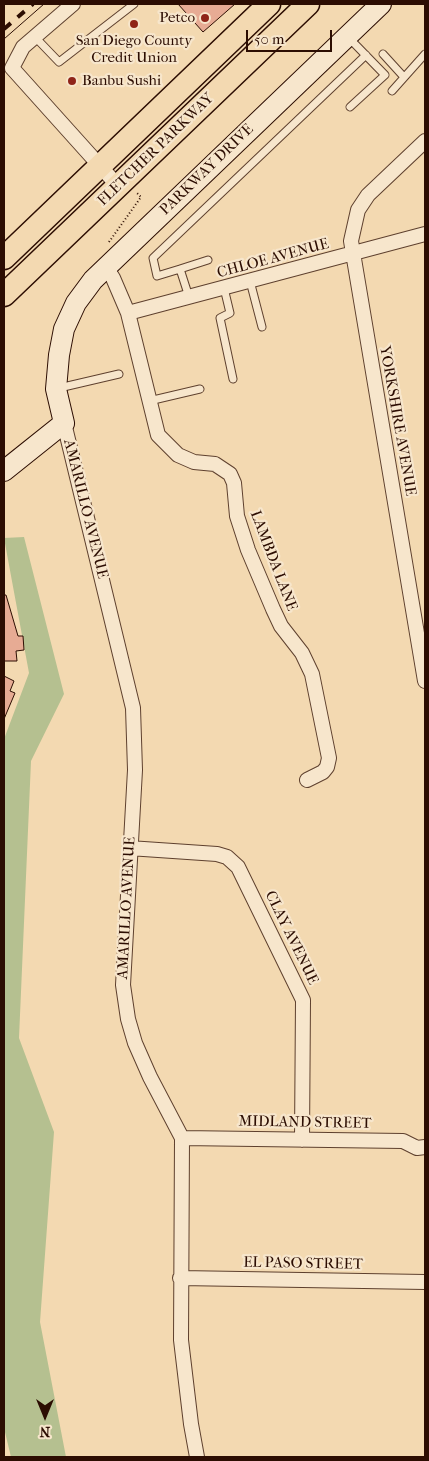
<!DOCTYPE html>
<style>
body{margin:0}
#map{position:relative;width:429px;height:1461px;overflow:hidden;background:#f3d9b1;font-family:"IM FELL French Canon",serif}
canvas{display:block}
.frame{position:absolute;inset:0;border:5px solid #2c0d02;pointer-events:none}
.north{position:absolute;left:20px;top:1391px;width:50px;height:50px;-webkit-text-stroke:4px #f7e6cc;paint-order:stroke;rotate:180deg;font-size:14px;font-weight:700;line-height:20px;text-align:center;color:#2c0d02}
.north::after{content:'';display:block;margin:auto;width:18px;height:22px;background:#2c0d02;clip-path:polygon(50% 0,100% 100%,50% 72%,0 100%)}
.scale{position:absolute;left:246px;top:30px;width:86px;height:22px;box-sizing:border-box;border:2px solid #2c0d02;border-top:0;padding-left:6px;font-size:15px;line-height:18px;white-space:nowrap;color:#2c0d02;-webkit-text-stroke:4px #f7e6cc;paint-order:stroke}
</style>
<div id="map">
<canvas width="429" height="1461"></canvas>
<div class="frame"></div>
<div class="north">N</div>
<div class="scale">50 m</div>
</div>
<script>
const context = document.querySelector('canvas').getContext('2d');
context.lineJoin = 'round';
function paint(path, color) {
  context.fillStyle = color;
  context.fill(path, 'evenodd');
}
function shape(rows) {
  const path = new Path2D();
  for (const r of rows) {
    path.moveTo(r[0], r[1]);
    for (let i = 2; i < r.length; i += 2) path.lineTo(r[i], r[i + 1]);
  }
  return path;
}
function strokePath(path, color, width, dash) {
  context.strokeStyle = color;
  context.lineWidth = width;
  context.lineCap = dash ? 'butt' : 'round';
  context.setLineDash(dash || []);
  context.stroke(path);
}
function write(font, color, halo, rows, align = 'center') {
  context.font = font + ' "IM FELL French Canon",serif';
  context.lineWidth = 4.5;
  context.setLineDash([]);
  context.textBaseline = 'middle';
  context.strokeStyle = halo;
  context.fillStyle = color;
  for (const [text, x, y, turn = 0] of rows) {
    context.save();
    context.translate(x, y);
    context.rotate((+turn || 0) * Math.PI / 180);
    context.textAlign = isNaN(turn) ? turn : align;
    if (halo) context.strokeText(text, 0, 0);
    context.fillText(text, 0, 0);
    context.restore();
  }
}
const green = shape([
 [24,537,64,694,31,761,19,1038,54,1132,40,1322,66,1457,11,1457,4,1428,4,739,29,673,4,538]
]);
const building = shape([
 [178,4,235,4,203,32,178,4],
 [4,595,6,595,18,636,23,636,24,650,16,651,17,661,4,661,4,595],
 [4,676,14,681,10,691,15,693,4,719,4,676]
]);
const path = shape([
 [109,242,141,197,137,193]
]);
const lane = shape([
 [35,37,59,62,134,4],
 [349,38,385,75,350,107],
 [383,54,403,76],
 [392,91,425,54],
 [180,269,208,260],
 [250,281,262,327],
 [224,288,230,313,220,318,233,379],
 [189,297,180,269,157,276,153,258,366,55],
 [59,388,119,374],
 [149,401,200,389]
]);
const street = shape([
 [73,4,23,47,12,68,118,186],
 [425,141,368,195,358,210,351,241,425,681],
 [106,267,113,278,128,313,158,435,178,455,194,462,215,464,230,474,234,483,237,516,248,550,273,609,281,626,302,653,312,674,329,758,327,767,323,772,307,780],
 [128,313,425,234],
 [64,423,133,708,135,770,123,985,128,1019,135,1043,150,1077,182,1138,181,1340,191,1424,197,1457],
 [129,848,217,854,227,857,238,867,303,1000,302,1140],
 [182,1138,403,1141,417,1148,425,1147],
 [180,1278,425,1282]
]);
const secondary = shape([
 [4,471,64,423,56,389,59,355,64,329,76,303,93,280,381,4]
]);
const primary = shape([
 [4,258,269,4],
 [4,295,308,4]
]);
const tram = shape([
 [4,39,44,4]
]);
const rail = shape([
 [4,29,33,4]
]);
const markers = [
 [205,18,5,"#8f2418"],
 [134,24,5,"#8f2418"],
 [72,81,5,"#8f2418"]
];
const poiNames = [
 ["Petco",195,18],
 ["San Diego County",134,41,"center"],
 ["Credit Union",134,58,"center"],
 ["Banbu Sushi",82,81,"left"]
];
const streetNames = [
 ["FLETCHER PARKWAY",156,150,-44],
 ["PARKWAY DRIVE",207,170,-44],
 ["CHLOE AVENUE",273,259,-15],
 ["YORKSHIRE AVENUE",397,421,80],
 ["AMARILLO AVENUE",85,509,76],
 ["LAMBDA LANE",273,561,69],
 ["AMARILLO AVENUE",127,908,-87],
 ["CLAY AVENUE",291,938,64],
 ["MIDLAND STREET",305,1123,1],
 ["EL PASO STREET",303,1264,1]
];
paint(green, '#b5c090');
paint(building, '#e7ab94');
strokePath(building, '#2c0d02', 1);
strokePath(lane, '#5e402e', 9);
strokePath(street, '#5e402e', 16);
strokePath(secondary, '#2c0d02', 22);
strokePath(primary, '#2c0d02', 25);
strokePath(path, '#2c0d02', 2, [1, 2.5]);
strokePath(lane, '#f7e6cc', 7);
strokePath(street, '#f7e6cc', 14);
strokePath(secondary, '#f7e6cc', 20);
strokePath(primary, '#f3d9b1', 22);
strokePath(tram, '#2c0d02', 1);
strokePath(rail, '#2c0d02', 4, [9, 9]);
for (const [x, y, r, color] of markers) {
  const dot = new Path2D();
  dot.arc(x, y, r, 0, 2 * Math.PI);
  context.fillStyle = color;
  context.fill(dot);
  strokePath(dot, '#f7e6cc', 2);
}
write('15px', '#2c0d02', '#f7e6cc', poiNames, 'right');
write('15px', '#2c0d02', '#f7e6cc', streetNames);
</script>
